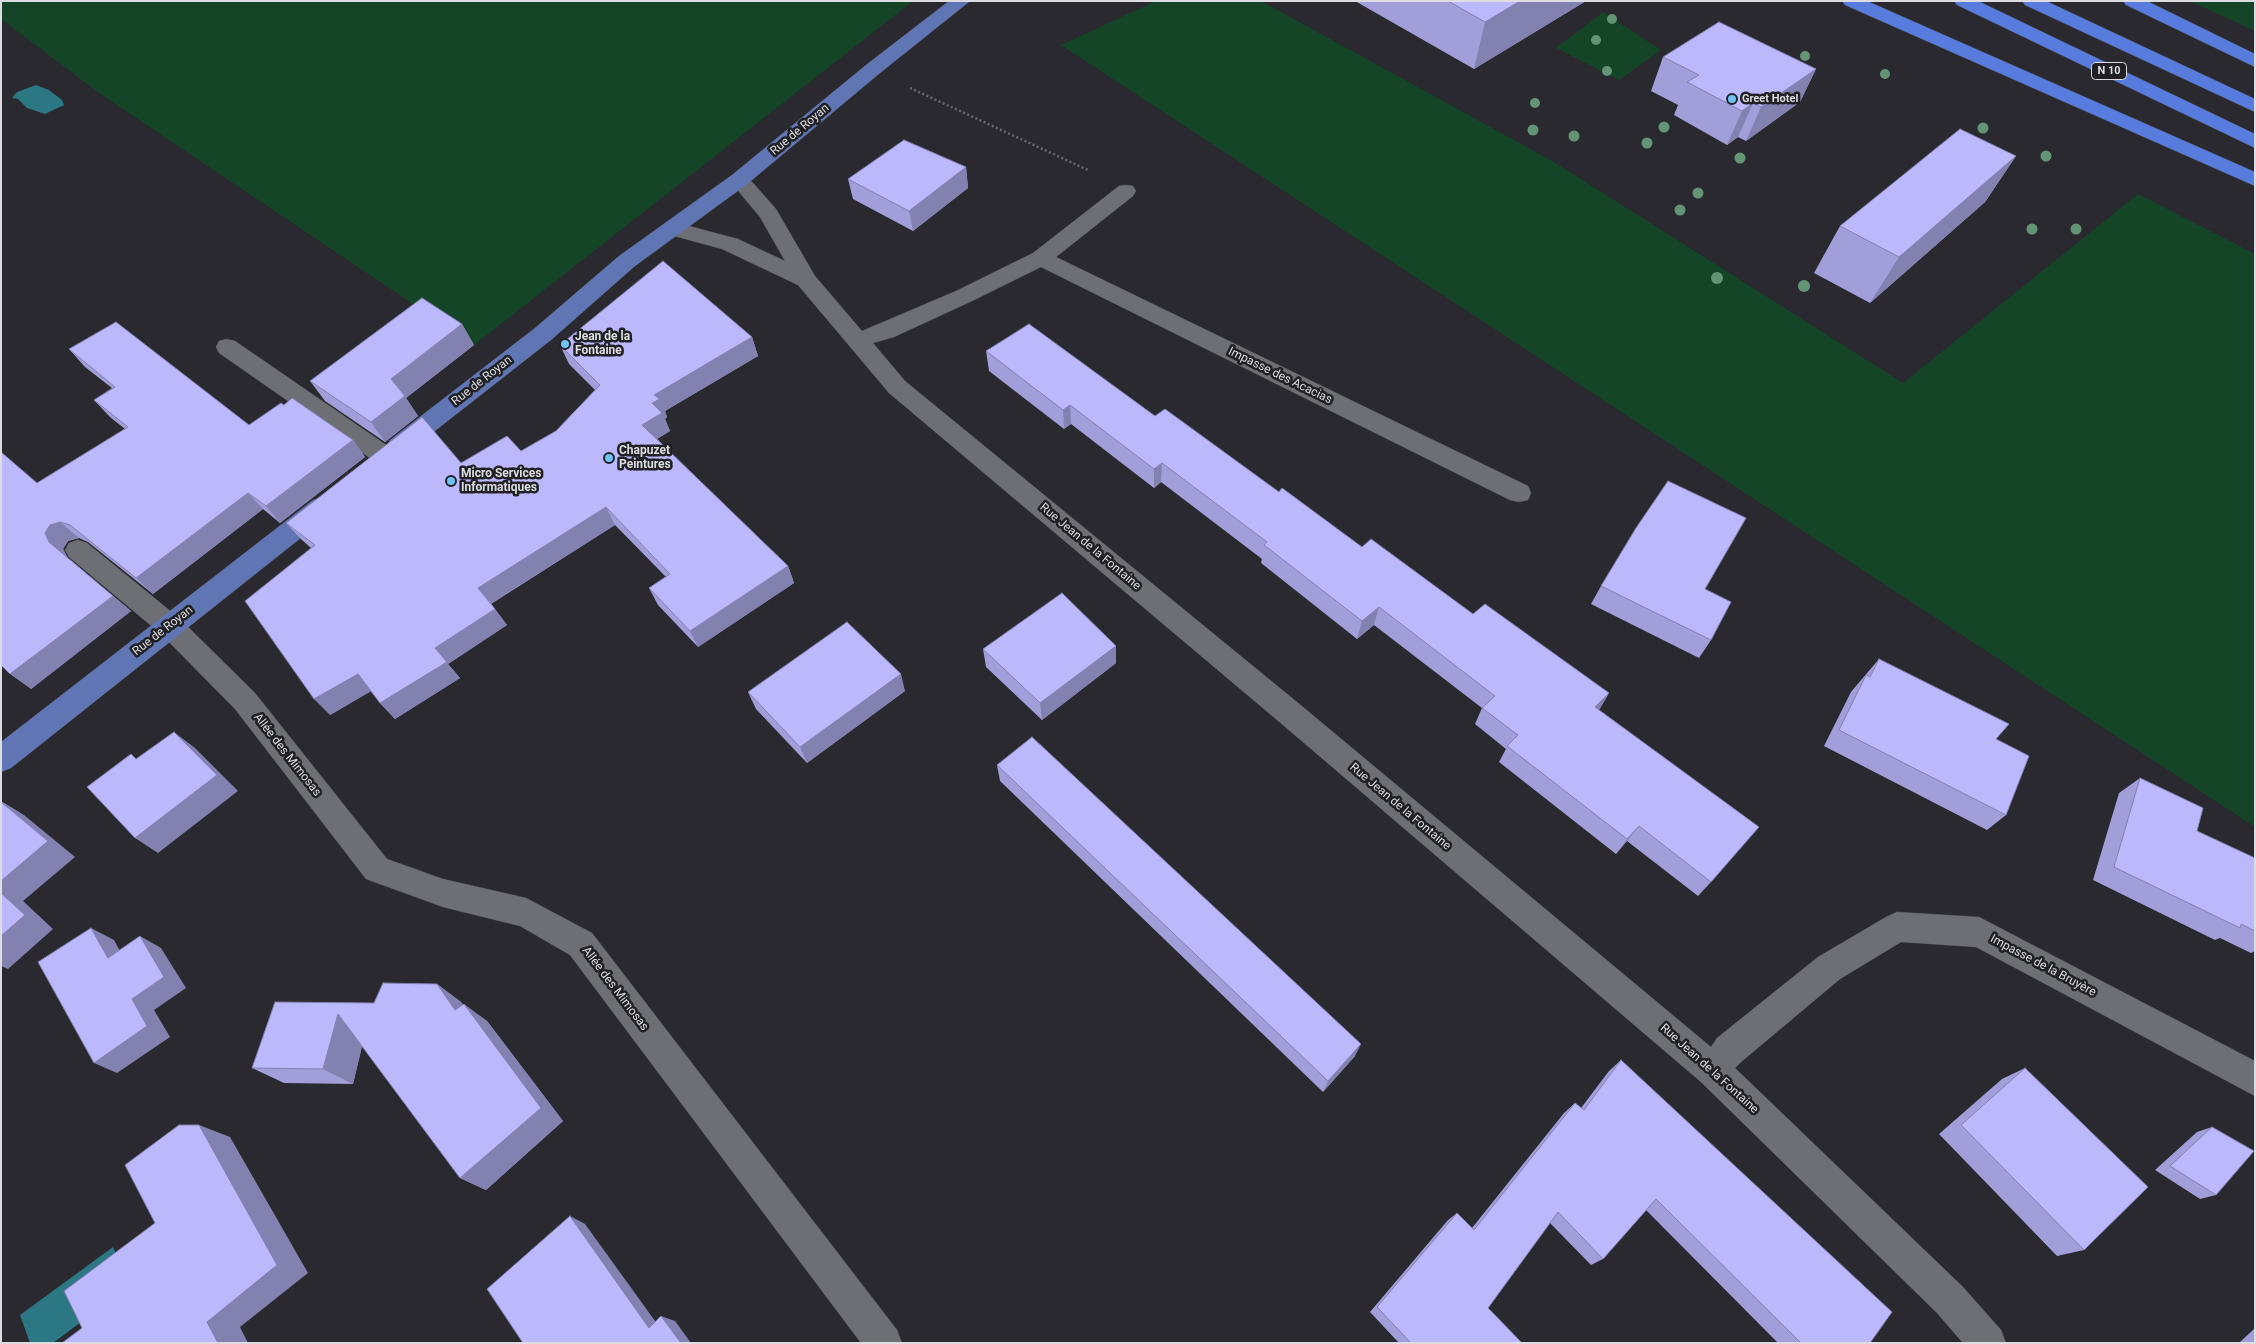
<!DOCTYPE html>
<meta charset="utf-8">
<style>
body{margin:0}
#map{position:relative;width:2256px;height:1344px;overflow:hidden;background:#29292f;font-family:Roboto,sans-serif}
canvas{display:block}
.frame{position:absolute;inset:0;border:2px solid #dddde1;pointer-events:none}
</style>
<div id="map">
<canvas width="2256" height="1344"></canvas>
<div class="frame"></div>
</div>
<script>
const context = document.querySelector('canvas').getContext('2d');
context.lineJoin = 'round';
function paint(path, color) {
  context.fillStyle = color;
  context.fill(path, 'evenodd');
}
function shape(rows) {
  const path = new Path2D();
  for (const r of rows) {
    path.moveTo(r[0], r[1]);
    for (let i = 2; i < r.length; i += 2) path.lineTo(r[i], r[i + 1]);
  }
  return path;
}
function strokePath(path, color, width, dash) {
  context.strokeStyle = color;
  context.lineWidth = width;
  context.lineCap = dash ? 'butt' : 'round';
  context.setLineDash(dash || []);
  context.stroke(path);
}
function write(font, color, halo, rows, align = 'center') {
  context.font = font + ' Roboto,sans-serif';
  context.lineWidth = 5;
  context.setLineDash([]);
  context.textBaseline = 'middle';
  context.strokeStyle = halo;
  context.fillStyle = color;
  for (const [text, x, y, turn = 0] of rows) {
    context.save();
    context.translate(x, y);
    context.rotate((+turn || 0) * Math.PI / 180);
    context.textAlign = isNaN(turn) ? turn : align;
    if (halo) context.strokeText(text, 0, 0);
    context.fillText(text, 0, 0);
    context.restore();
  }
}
const green = shape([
 [1,1,913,1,474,345,99,93,1,19],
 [1156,1,1261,1,1554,162,1903,383,2138,194,2255,254,2255,827,1061,45],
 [2190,1,2255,1,2255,31],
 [1603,12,1661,50,1619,80,1556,48]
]);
const water = shape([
 [36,85,49,90,62,100,64,105,45,114,27,108,18,99,12,98,17,92],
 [113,1247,125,1275,101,1307,53,1343,30,1343,20,1315]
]);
const path = shape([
 [910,88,1088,170]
]);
const minor = shape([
 [739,174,746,175,776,209,815,276,862,331,956,291,1033,253,1119,186,1126,185,1133,186,1136,191,1133,196,1056,257,1528,486,1531,493,1528,500,1519,502,1510,500,1041,267,972,301,894,337,873,343,905,381,1303,707,1711,1047,1717,1038,1818,957,1886,917,1897,912,1979,917,2255,1061,2255,1096,1976,947,1901,942,1840,979,1741,1062,1735,1068,1963,1287,2001,1330,2006,1343,1963,1343,1937,1313,1701,1082,1283,725,889,393,798,285,722,249,667,234,663,229,667,224,674,222,738,239,785,261,760,217,729,180,732,175,739,174],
 [227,339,235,341,395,451,398,457,395,463,386,466,377,463,219,353,216,347,219,341,227,339],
 [78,540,87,543,179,618,255,693,387,859,443,879,526,898,592,933,897,1330,902,1343,861,1343,570,955,520,926,443,907,366,879,235,709,161,634,69,557,65,550,69,543,78,540]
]);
const major = shape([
 [949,1,970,1,880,73,746,185,635,266,551,340,408,452,399,455,390,452,387,446,390,440,535,328,619,256,732,175,866,65,949,1],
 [322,497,331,500,335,507,331,514,11,768,1,772,1,742,313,500,322,497]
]);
const highway = shape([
 [1842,1,1867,1,2255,172,2255,186,1845,5,1842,1],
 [1954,1,1978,1,2255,134,2255,148,1957,5,1954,1],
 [2022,1,2046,1,2255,99,2255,112,2025,5,2022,1],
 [2123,1,2147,1,2255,54,2255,67,2126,5,2123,1]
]);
const trees = [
 [1612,19,5],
 [1596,40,5],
 [1805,56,5],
 [1607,71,5],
 [1885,74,5],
 [1535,103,5],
 [1664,127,5.5],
 [1983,128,5.5],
 [1533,130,5.5],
 [1574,136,5.5],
 [1647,143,5.5],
 [2046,156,5.5],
 [1740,158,5.5],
 [1698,193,5.5],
 [1680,210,5.5],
 [2032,229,5.5],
 [2076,229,5.5],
 [1717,278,6],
 [1804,286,6]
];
const wall = shape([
 [1355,1,1586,1,1474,69],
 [1663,57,1816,69,1800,102,1746,141,1738,137,1727,145,1674,115,1678,105,1651,91],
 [2016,156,1985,202,1870,303,1814,273,1840,226],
 [966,167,968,188,913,231,853,199,848,179],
 [462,324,474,345,406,398,418,416,385,442,325,401,310,381],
 [752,337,758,356,665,411,667,417,665,419,670,431,657,439,788,566,794,583,698,647,658,605,649,588,666,577,615,525,491,604,507,625,448,664,460,678,395,719,380,703,371,691,330,715,311,548,302,540,286,523,461,463,521,451,556,431,595,390,569,364,560,345],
 [69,349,249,425,353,440,365,457,280,523,263,509,153,594,88,542,79,538,68,541,63,549,67,557,131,611,31,689,37,483,125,429,110,417,94,400,112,388,85,367],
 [986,351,1155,416,1279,492,1362,547,1473,614,1609,693,1599,710,1711,882,1698,896,1627,841,1616,854,1499,762,1506,749,1475,724,1482,708,1374,625,1357,639,1261,563,1262,559,1161,482,1154,488,1071,424,1064,429,989,371],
 [1601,586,1705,589,1711,640,1699,658,1591,604],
 [983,649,1116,663,1042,720,986,667],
 [1879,659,1996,739,2006,815,1987,830,1824,746,1851,692],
 [905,691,807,763,756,709,748,692],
 [997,765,1355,1056,1323,1092,1000,781],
 [2140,778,2197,831,2255,864,2255,951,2251,953,2220,938,2215,940,2093,880,2119,793],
 [437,984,461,1002,463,1005,487,1021,563,1121,486,1190,460,1178,362,1046,353,1084,284,1083,252,1068,374,1003],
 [1621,1060,1870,1343,1778,1343,1646,1210,1603,1259,1591,1265,1550,1223,1488,1308,1522,1343,1399,1343,1370,1312,1448,1220,1457,1213,1472,1228,1564,1113,1575,1103,1581,1108,1609,1071],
 [2025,1068,2084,1250,2057,1256,1939,1134,2002,1079],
 [2212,1127,2216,1195,2200,1199,2155,1170,2197,1132],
 [2255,1328,2255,1343,2239,1343]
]);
const shadedWall = shape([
 [1520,1,1586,1,1474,69,1485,22],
 [1816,69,1800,102,1746,141,1761,107],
 [1753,103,1738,137,1727,145,1742,111],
 [2016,156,1985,202,1870,303,1899,257],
 [966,167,968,188,913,231,909,211],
 [462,324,474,345,406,398,418,416,385,442,371,422,391,379],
 [752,337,758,356,665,411,667,417,665,419,670,431,650,443,642,425,652,403,654,395],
 [1070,405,1071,424,1064,429,1063,410],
 [353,440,365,457,280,523,266,506],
 [1162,463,1161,482,1154,488,1154,469],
 [248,493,263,509,153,594,136,578],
 [606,507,615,525,490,604,478,588],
 [60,522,79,538,68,541,63,549,68,558,49,542,45,533,50,525],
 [788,566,794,583,698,647,690,631],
 [113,596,131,611,31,689,10,674],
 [1379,607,1374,625,1357,639,1362,621],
 [495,609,507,625,448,664,460,678,395,719,380,703,435,648],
 [1116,646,1116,663,1042,720,1040,703],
 [358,674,373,690,330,715,314,699],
 [901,674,905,691,807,763,800,747],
 [1609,693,1599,710,1595,707],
 [174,732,195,748,238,791,158,853,135,838],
 [1,801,24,815,75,857,23,901,53,929,8,969,1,966],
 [1639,826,1627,841,1616,854,1627,839],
 [91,928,114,940,130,970,108,958],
 [140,936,161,948,186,988,154,1010,170,1037,117,1073,94,1063,132,999],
 [437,984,461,1002,479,1027,455,1010],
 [464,1004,487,1021,563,1121,486,1190,460,1178],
 [338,1014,366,1030,353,1084,323,1069],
 [1361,1044,1355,1056,1323,1092,1328,1081],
 [199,1125,230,1137,308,1273,240,1327,248,1343,218,1343,207,1322],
 [570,1216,585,1224,663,1332,649,1328],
 [661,1316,675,1321,691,1343,681,1343]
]);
const building = shape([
 [1448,1,1520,1,1485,22,1448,1],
 [1719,22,1816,69,1761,107,1753,103,1742,111,1687,82,1699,75,1663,57,1719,22],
 [1960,129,2016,156,1899,257,1840,226,1960,129],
 [904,140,966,167,909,211,848,179,904,140],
 [663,261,752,337,654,395,660,399,652,403,662,413,642,425,788,566,690,631,649,588,670,574,606,507,478,588,495,609,435,648,447,662,380,703,358,674,314,699,245,601,315,545,286,523,422,417,461,463,507,436,521,451,556,431,600,385,560,345,663,261],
 [422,298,462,324,391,379,405,396,371,422,310,381,422,298],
 [116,322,249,425,281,403,284,405,292,398,353,440,266,506,248,493,136,578,70,525,60,522,50,525,45,533,49,542,113,596,10,674,1,665,1,452,37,483,128,427,94,400,115,387,69,349,116,322],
 [1029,324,1155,416,1165,409,1279,492,1282,488,1362,547,1371,539,1473,614,1485,604,1609,693,1595,707,1759,827,1711,882,1639,826,1627,839,1507,746,1518,735,1482,708,1495,696,1379,607,1362,621,1264,545,1267,542,1162,463,1154,469,1070,405,1063,410,986,351,1029,324],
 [1668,481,1746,518,1705,589,1731,602,1711,640,1601,586,1636,528,1668,481],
 [1062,593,1116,646,1040,703,983,649,1062,593],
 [847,622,901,674,800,747,748,692,847,622],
 [1879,659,2009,724,1996,739,2029,756,2006,815,1839,730,1866,675,1870,677,1879,659],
 [174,732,217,775,135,838,87,787,131,754,136,759,174,732],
 [1032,737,1361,1044,1328,1081,997,765,1032,737],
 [2140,778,2203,808,2197,831,2255,858,2255,931,2241,924,2240,928,2114,867,2140,778],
 [1,802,48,841,1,881,1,802],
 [1,893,25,915,1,936,1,893],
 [91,928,108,958,140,936,164,977,132,999,147,1026,94,1063,38,962,91,928],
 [383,983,437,984,455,1010,464,1004,541,1108,460,1178,338,1014,323,1069,252,1068,275,1002,374,1003,383,983],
 [1621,1060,1892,1312,1870,1343,1801,1343,1656,1199,1603,1259,1558,1212,1488,1308,1522,1343,1411,1343,1377,1307,1457,1213,1474,1230,1575,1103,1584,1110,1621,1060],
 [2025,1068,2148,1187,2084,1250,1961,1125,2025,1068],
 [179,1125,199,1125,277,1265,207,1322,218,1343,62,1343,82,1328,64,1291,155,1223,125,1165,179,1125],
 [2212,1127,2254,1151,2216,1195,2170,1166,2212,1127],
 [570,1216,649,1328,661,1316,681,1343,523,1343,487,1289,570,1216]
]);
const markers = [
 [1732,99,5,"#70c2f4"],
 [565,344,5,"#70c2f4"],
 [609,458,5,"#70c2f4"],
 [451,481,5,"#70c2f4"]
];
const shields = [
 [2109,71,35]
];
const shieldNames = [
 ["N 10",2109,71]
];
const farPoinames = [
 ["Greet Hotel",1742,99]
];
const streetNames = [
 ["Rue de Royan",800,130,-40],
 ["Impasse des Acacias",1280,376,26],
 ["Rue de Royan",482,381,-38],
 ["Rue Jean de la Fontaine",1090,547,40],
 ["Rue de Royan",163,631,-38],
 ["Allée des Mimosas",287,755,52],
 ["Rue Jean de la Fontaine",1400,807,40],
 ["Impasse de la Bruyère",2043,966,28],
 ["Allée des Mimosas",615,989,53],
 ["Rue Jean de la Fontaine",1709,1069,42]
];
const poiNames = [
 ["Jean de la",575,337],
 ["Fontaine",575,351],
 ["Chapuzet",619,451],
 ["Peintures",619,465],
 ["Micro Services",461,474],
 ["Informatiques",461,488]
];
paint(green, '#154527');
paint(water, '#2b7784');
strokePath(minor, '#47474c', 1);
strokePath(major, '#47474c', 1);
strokePath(highway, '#47474c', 1);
strokePath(path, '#69696f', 2.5, [2, 2.5]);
paint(minor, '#6e6e75');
paint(major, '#6076b4');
paint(highway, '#577cde');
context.fillStyle = '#639575';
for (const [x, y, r] of trees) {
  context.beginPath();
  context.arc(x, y, r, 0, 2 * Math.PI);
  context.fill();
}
paint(wall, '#a19ed9');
paint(shadedWall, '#8381b0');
paint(building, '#bbb8fc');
strokePath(building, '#8381b0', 1);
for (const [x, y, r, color] of markers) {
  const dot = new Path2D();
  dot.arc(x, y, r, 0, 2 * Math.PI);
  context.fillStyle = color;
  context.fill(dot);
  strokePath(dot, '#202025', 2);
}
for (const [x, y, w] of shields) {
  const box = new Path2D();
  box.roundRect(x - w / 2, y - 8.5, w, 17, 4);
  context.fillStyle = '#202025';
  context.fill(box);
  strokePath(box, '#dddde1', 1);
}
write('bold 11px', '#dddde1', null, shieldNames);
write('bold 11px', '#dddde1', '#202025', farPoinames, 'left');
write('12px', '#dddde1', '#202025', streetNames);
write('bold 12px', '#dddde1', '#202025', poiNames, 'left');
</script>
